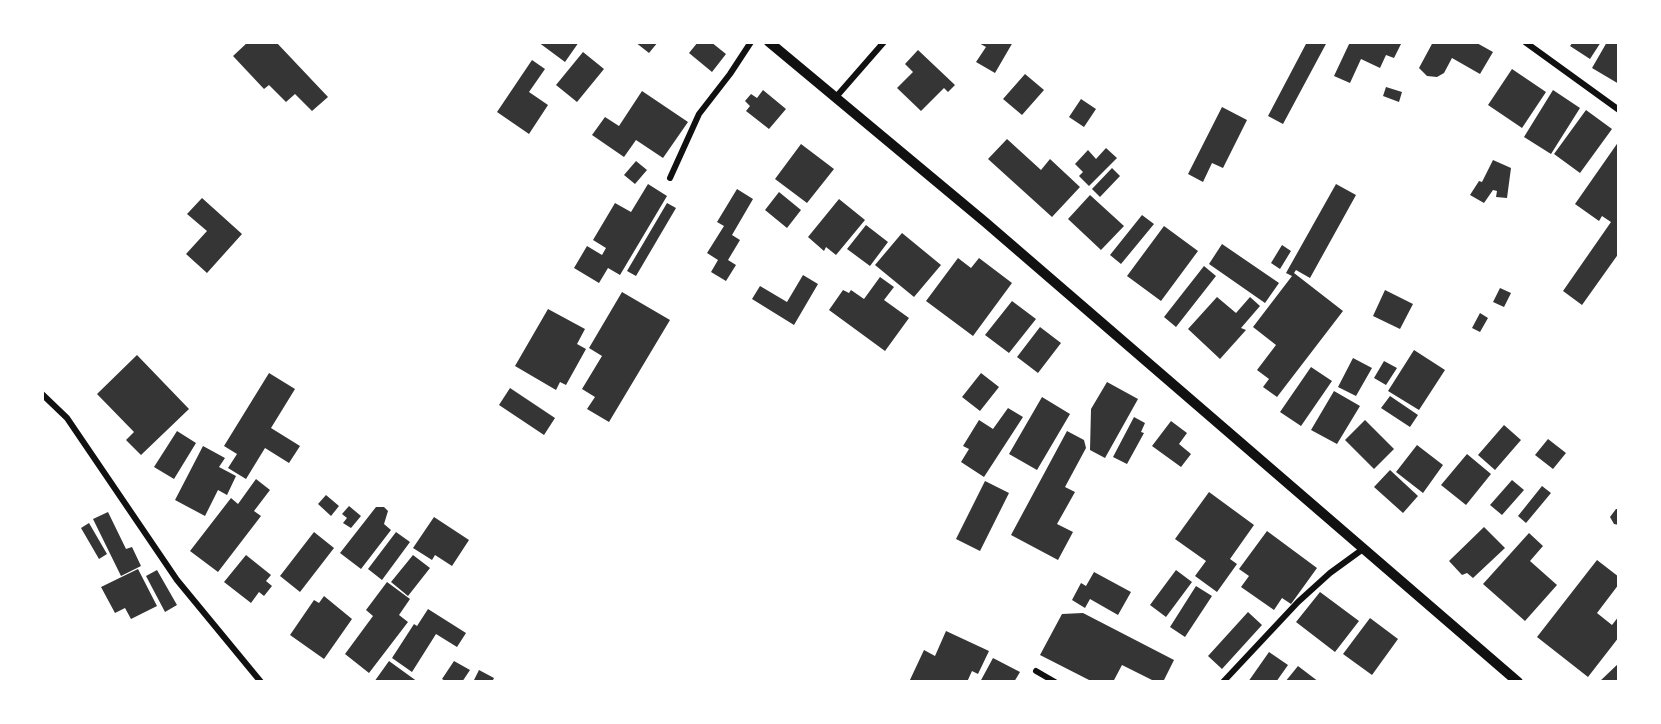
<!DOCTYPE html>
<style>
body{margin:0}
#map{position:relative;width:1661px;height:724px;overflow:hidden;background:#fff;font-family:Commissioner,sans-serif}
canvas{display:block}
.frame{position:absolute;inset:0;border:44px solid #fff;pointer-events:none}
</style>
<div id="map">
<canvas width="1661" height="724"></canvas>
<div class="frame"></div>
</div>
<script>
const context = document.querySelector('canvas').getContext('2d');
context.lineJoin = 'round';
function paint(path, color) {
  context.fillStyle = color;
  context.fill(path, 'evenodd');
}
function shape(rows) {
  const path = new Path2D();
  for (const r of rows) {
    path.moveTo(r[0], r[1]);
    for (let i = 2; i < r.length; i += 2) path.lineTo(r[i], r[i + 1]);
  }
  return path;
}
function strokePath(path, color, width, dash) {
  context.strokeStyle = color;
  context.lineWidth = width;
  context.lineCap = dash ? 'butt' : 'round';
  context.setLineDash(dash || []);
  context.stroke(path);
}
const building = shape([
 [248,42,276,42,328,97,312,111,295,94,286,102,269,85,264,89,233,56],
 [538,42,579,42,565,62],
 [635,42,658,42,649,53],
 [698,42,711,42,726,54,712,72,689,53],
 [977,42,1013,42,995,73,976,62,986,47],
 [1307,42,1327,42,1283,124,1268,116],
 [1350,42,1402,42,1394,58,1386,55,1380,68,1361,59,1350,83,1334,76],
 [1433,42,1475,42,1493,52,1480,74,1452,58,1444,73,1437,77,1427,76,1419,68],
 [1573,42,1601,42,1590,59,1570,46],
 [1607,42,1619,42,1619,84,1592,68],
 [918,50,955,85,948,92,944,88,921,111,897,88,913,72,905,64],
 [583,52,604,69,577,102,556,85],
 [532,60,545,69,529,92,548,105,529,134,497,112],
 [1512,69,1546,92,1522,128,1488,105],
 [1025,74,1044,90,1022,115,1003,99],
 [1386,87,1402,92,1399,102,1383,96],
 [763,90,786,109,769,129,746,111,750,106,745,101,751,94,757,98],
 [1553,90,1580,108,1551,154,1524,137],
 [642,91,688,122,663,158,636,140,624,157,592,135,605,117,619,126],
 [1081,99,1096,109,1084,127,1069,117],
 [1222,107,1247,120,1223,168,1212,163,1203,182,1188,174],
 [1586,110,1612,129,1580,173,1554,154],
 [1007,139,1041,170,1050,159,1080,187,1052,217,988,159],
 [1619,141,1619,253,1582,305,1563,291,1611,222,1602,216,1599,221,1575,204],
 [801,144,834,169,807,203,775,179],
 [1106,148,1117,158,1089,186,1079,176,1083,172,1075,164,1088,150,1096,159],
 [1493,160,1511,168,1507,198,1496,197,1497,191,1493,190,1484,203,1470,195,1479,181,1482,182],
 [636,161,647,170,635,184,624,175],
 [1112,168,1120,176,1100,197,1092,189],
 [648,184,667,196,620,275,608,268,599,283,574,268,587,246,602,255,606,248,593,240,615,203,631,212],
 [1336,184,1356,195,1310,278,1296,270,1294,273,1343,311,1277,397,1263,387,1269,379,1257,370,1276,345,1253,327,1292,276,1286,273],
 [737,189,753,199,732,235,740,240,728,260,736,265,726,281,711,272,718,260,707,253,724,226,717,222],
 [779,192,801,210,787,228,765,210],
 [1090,195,1124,226,1101,250,1068,219],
 [202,198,242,234,207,273,186,254,207,231,187,214],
 [839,199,865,220,836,255,826,247,824,251,808,237],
 [667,203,676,208,636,276,627,271],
 [1142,215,1154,224,1121,264,1110,255],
 [866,225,888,242,870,266,847,249],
 [1164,226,1198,251,1161,301,1127,276],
 [902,233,941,265,914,297,875,265],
 [1222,244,1279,283,1265,303,1209,264],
 [1282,245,1291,251,1280,269,1271,263],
 [958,258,971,268,979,258,1012,283,973,336,926,301],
 [1204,266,1216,276,1176,327,1164,317],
 [803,275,818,284,794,325,752,299,760,286,787,302],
 [880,277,894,287,884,300,909,318,885,351,829,310,843,290,849,293,851,290,864,299],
 [1500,288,1511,293,1504,307,1493,302],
 [1385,290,1413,304,1400,329,1373,316],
 [622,292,670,320,609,422,587,409,595,397,582,389,602,356,589,348],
 [1217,297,1236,313,1250,297,1260,306,1241,328,1246,330,1220,359,1188,329],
 [1012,301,1036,319,1009,353,985,335],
 [548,309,585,329,577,344,586,349,566,385,560,382,556,390,515,366],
 [1480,313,1488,318,1480,332,1472,328],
 [1040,327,1061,343,1038,373,1017,357],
 [1414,350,1445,370,1419,410,1388,391],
 [137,355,189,409,141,455,126,440,134,432,97,394],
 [1353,358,1372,368,1356,396,1338,387],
 [1384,361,1397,368,1386,385,1374,378],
 [1311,367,1332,381,1301,426,1280,412],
 [269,373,295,389,271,428,300,446,289,463,265,448,246,479,228,468,237,454,224,446],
 [981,373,999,387,980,411,962,397],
 [1107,382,1138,399,1105,458,1090,450,1091,409],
 [510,388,555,418,544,435,499,405],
 [1334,391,1360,406,1337,444,1311,430],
 [1390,396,1418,415,1410,427,1381,408],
 [1042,397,1070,414,1037,470,1009,454],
 [1008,408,1023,417,984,477,961,462,969,449,963,446,979,420,993,429],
 [1134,417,1145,423,1141,432,1144,433,1127,464,1113,457],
 [1365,420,1394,449,1374,469,1345,440],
 [1171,421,1187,433,1179,444,1191,454,1181,467,1152,446],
 [1504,425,1521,440,1495,470,1478,455],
 [177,431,196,443,174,479,154,467],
 [1067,431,1084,440,1086,448,1065,487,1075,492,1057,524,1073,532,1058,560,1011,535],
 [1548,439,1566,453,1553,469,1535,455],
 [1417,445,1443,465,1423,493,1396,472],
 [203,446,225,458,219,467,236,476,227,495,218,490,205,516,175,500],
 [1467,454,1491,474,1466,505,1441,485],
 [1390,470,1418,496,1403,513,1374,487],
 [256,479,270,490,254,511,261,516,218,572,190,551,231,498,238,504],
 [1512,480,1524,490,1502,515,1490,505],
 [985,481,1009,493,980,551,956,539],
 [1542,486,1551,493,1526,523,1518,516],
 [1209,492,1254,525,1230,559,1237,564,1217,592,1195,576,1206,561,1175,539],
 [326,495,339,506,331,516,318,504],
 [349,506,361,516,351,528,343,523,347,518,342,514],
 [376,507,384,507,388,511,384,524,391,530,361,569,340,553],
 [1616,509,1619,509,1619,525,1614,524,1610,517],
 [108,512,126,549,132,547,141,566,121,576,93,519],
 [434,517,469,540,452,566,435,555,432,560,413,548],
 [89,523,107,554,99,559,81,528],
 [1484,527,1505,548,1473,578,1467,573,1462,575,1449,561],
 [1267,531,1317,568,1291,604,1282,598,1274,610,1241,587,1249,576,1239,569],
 [314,532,334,548,300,592,280,576],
 [396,532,410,542,382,580,368,569],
 [1529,533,1543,546,1530,561,1557,585,1525,621,1483,584],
 [246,555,271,575,266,581,272,586,264,596,259,592,251,603,224,582],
 [413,555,430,568,408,596,391,582],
 [1597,560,1619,577,1619,584,1597,613,1612,625,1619,616,1619,637,1588,677,1537,637],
 [138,569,157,606,131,619,125,608,115,613,101,587],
 [157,570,177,605,165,612,146,576],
 [1176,570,1192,582,1166,617,1150,605],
 [1094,572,1131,592,1118,615,1090,599,1085,608,1072,600,1081,583,1086,586],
 [387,582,410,599,399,615,408,622,369,673,345,654,373,616,366,610],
 [1196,586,1212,596,1185,637,1170,627],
 [1320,592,1359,621,1335,652,1296,622],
 [324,596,352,619,324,659,290,635,314,600,319,603],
 [428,609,466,633,457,647,436,634,412,672,392,658,414,624,417,626],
 [1248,612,1262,625,1222,669,1208,656],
 [1083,613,1174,660,1163,682,1156,682,1122,665,1113,682,1093,682,1040,655,1062,614],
 [1370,618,1398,639,1372,675,1343,654],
 [946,631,989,651,978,674,972,671,967,682,909,682,924,650,935,656],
 [1269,652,1288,665,1276,682,1248,682],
 [993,658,1020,672,1014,682,980,682],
 [389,661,418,682,374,682],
 [454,661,470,670,462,682,447,682,442,679],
 [1619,663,1619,682,1599,682],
 [1298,666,1319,682,1285,682],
 [479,670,494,678,492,682,473,682]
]);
const minor = shape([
 [1525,42,1619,110],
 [836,97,884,42],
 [670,178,699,114,730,74,751,42],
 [42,394,67,418,177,580,261,682],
 [1036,671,1055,682],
 [1223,682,1298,602,1330,573,1363,549]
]);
const tertiary = shape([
 [769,42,985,222,1518,682]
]);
paint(building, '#353535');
strokePath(minor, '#111', 6);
strokePath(tertiary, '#111', 10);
</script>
